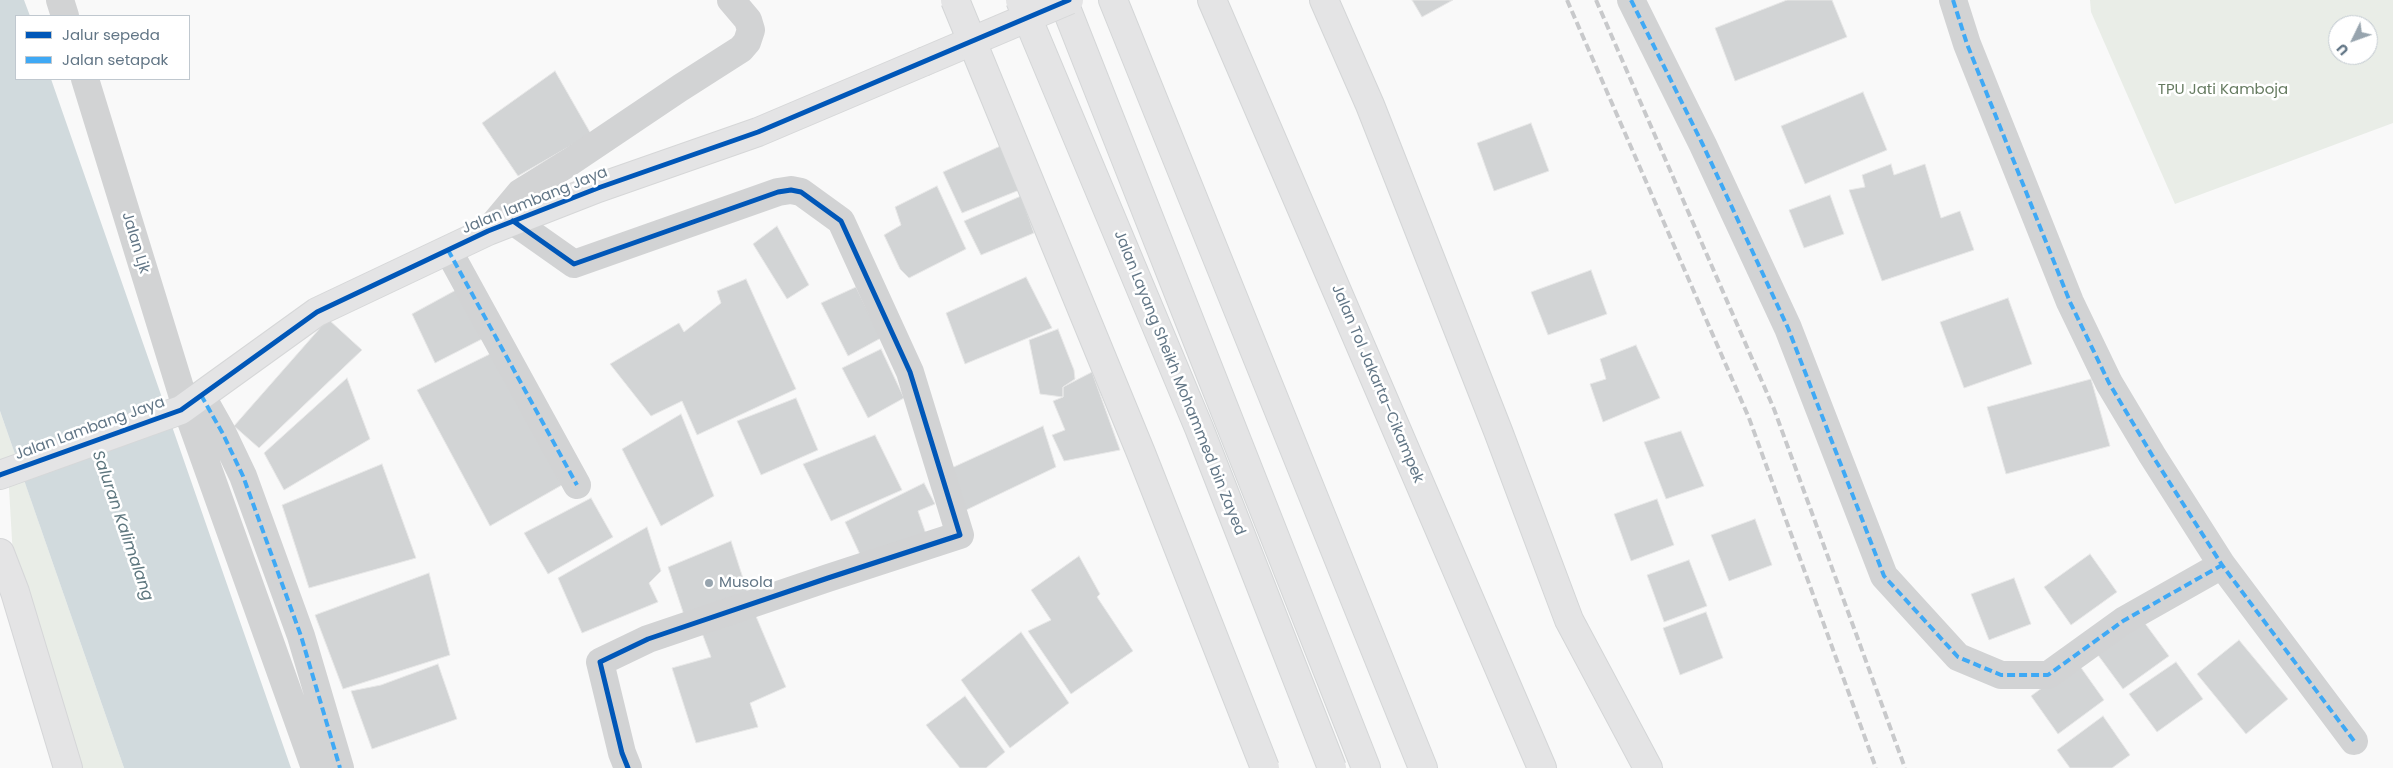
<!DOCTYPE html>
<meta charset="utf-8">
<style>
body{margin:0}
#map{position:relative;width:2393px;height:768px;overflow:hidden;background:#f9f9f9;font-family:Poppins,sans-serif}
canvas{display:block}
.legend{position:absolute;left:15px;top:15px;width:175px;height:65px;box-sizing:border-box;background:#fff;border:1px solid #c0c8cf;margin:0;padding:6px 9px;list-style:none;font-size:15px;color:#627686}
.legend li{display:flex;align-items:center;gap:10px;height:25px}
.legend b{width:25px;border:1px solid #c0c8cf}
.north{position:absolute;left:2328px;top:15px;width:50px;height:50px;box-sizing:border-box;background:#fff;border:1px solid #c0c8cf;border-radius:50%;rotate:228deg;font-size:14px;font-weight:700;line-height:20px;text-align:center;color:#627686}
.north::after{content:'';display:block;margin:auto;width:18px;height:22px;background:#97a4ae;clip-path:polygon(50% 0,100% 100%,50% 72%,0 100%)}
</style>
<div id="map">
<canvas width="2393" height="768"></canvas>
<ul class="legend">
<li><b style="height:6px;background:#0057b8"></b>Jalur sepeda</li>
<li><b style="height:6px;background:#3fa9f5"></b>Jalan setapak</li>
</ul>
<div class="north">U</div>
</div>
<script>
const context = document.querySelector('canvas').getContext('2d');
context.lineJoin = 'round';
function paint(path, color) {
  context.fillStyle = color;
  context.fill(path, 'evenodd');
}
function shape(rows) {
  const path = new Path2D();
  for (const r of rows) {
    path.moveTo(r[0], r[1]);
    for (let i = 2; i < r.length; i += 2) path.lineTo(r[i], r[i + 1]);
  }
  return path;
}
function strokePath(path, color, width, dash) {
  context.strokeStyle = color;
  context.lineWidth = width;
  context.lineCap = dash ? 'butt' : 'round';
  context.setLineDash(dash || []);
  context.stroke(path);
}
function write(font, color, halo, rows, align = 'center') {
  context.font = font + ' Poppins,sans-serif';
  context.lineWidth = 5;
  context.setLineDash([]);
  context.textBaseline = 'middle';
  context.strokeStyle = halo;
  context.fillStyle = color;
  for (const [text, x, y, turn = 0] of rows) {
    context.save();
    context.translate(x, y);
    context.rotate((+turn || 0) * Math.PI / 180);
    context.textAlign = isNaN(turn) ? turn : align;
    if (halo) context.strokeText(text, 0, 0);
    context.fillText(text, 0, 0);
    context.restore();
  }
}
const green = shape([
 [2090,0,2393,0,2393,123,2175,204,2091,12],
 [2338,25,2368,25,2368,55,2338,55],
 [0,411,23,477,124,768,68,768,15,592,8,471,0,461]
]);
const water = shape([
 [0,0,24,0,30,16,16,16,16,79,51,79,291,768,124,768,0,411]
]);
const building = shape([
 [1412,0,1453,0,1422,17,1412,0],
 [1787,0,1832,0,1847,37,1735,81,1715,28,1787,0],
 [555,71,591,134,518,176,482,123,555,71],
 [1863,92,1887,150,1805,184,1781,126,1863,92],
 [1531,123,1549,171,1494,191,1477,143,1531,123],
 [1007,143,1027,187,962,213,943,172,1007,143],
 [1891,164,1894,175,1925,164,1941,218,1960,211,1974,250,1882,281,1849,190,1865,187,1862,175,1891,164],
 [937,186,966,249,909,278,900,269,884,235,901,225,895,207,937,186],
 [1830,195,1844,234,1804,248,1789,210,1830,195],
 [1021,196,1034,233,981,255,964,221,1021,196],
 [777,226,809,285,787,299,753,244,777,226],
 [1591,270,1607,314,1548,335,1531,292,1591,270],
 [1026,277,1052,328,965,364,946,313,1026,277],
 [746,279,796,389,697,435,682,401,651,416,610,364,679,323,684,332,721,303,717,291,746,279],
 [856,287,881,338,848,356,821,303,856,287],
 [456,290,482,339,435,363,412,314,456,290],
 [2008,298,2032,364,1964,388,1940,322,2008,298],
 [328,319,362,350,259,448,234,426,328,319],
 [1058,329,1074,370,1075,379,1063,387,1063,397,1040,394,1029,340,1058,329],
 [1636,345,1660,398,1603,422,1590,384,1606,379,1600,359,1636,345],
 [881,349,904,398,868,418,842,368,881,349],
 [492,353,562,485,490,526,417,390,492,353],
 [1092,372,1120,450,1064,461,1052,435,1065,430,1053,401,1063,397,1063,387,1092,372],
 [347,378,370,439,284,490,264,453,347,378],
 [2091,379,2110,446,2006,474,1987,407,2091,379],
 [796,398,818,450,761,475,737,421,796,398],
 [681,414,714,496,661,526,622,449,681,414],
 [1043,426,1056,467,962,512,945,471,1043,426],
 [1681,431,1704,486,1666,499,1644,442,1681,431],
 [875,435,902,490,831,521,803,464,875,435],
 [382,464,416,558,309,588,282,505,382,464],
 [924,483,935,504,918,511,927,537,864,563,845,522,924,483],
 [591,498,613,537,548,574,524,533,591,498],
 [1657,499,1674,545,1631,561,1614,514,1657,499],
 [1755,519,1772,565,1729,581,1711,535,1755,519],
 [647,527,661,571,649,583,658,602,582,633,558,578,647,527],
 [731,541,750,600,686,621,668,567,731,541],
 [2090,554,2117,592,2071,625,2044,587,2090,554],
 [1079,556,1100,594,1097,597,1133,651,1071,694,1028,631,1051,620,1031,590,1079,556],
 [1689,560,1707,606,1664,622,1647,575,1689,560],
 [429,573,450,655,343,689,315,615,429,573],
 [2014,578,2031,624,1989,640,1971,594,2014,578],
 [1706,612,1723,658,1680,675,1663,628,1706,612],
 [755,614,786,687,750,703,758,727,696,743,672,668,711,657,702,633,755,614],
 [2141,618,2169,656,2123,689,2095,651,2141,618],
 [1021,632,1069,703,1010,748,961,680,1021,632],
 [2239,640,2288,699,2246,734,2197,674,2239,640],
 [2077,662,2104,700,2058,734,2031,696,2077,662],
 [2176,662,2203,699,2157,732,2129,694,2176,662],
 [438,664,457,719,372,749,351,691,381,685,438,664],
 [965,696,1005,752,986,768,960,768,926,725,965,696],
 [2103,716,2130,755,2112,768,2070,768,2057,750,2103,716]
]);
const street = shape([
 [60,0,65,16],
 [1631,0,1703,145,1788,328,1884,576,1958,657,2001,675,2048,675,2123,621,2222,565],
 [1953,0,1967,44,2070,302,2109,383,2152,455,2222,565,2354,741],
 [85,79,186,407,315,768],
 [513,221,574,264,778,192,791,190,801,192,841,221,910,372,960,535,828,578,648,639,600,662,622,753,628,768],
 [489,230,520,193,570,162,680,88,741,49,747,42,751,30,748,20,731,0],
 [448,250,577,485],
 [201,395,223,434,243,476,301,636,340,768]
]);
const secondary = shape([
 [0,475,181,410,317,312,488,231,598,188,758,132,923,62]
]);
const primary = shape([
 [0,553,15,592,68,768]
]);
const highway = shape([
 [1063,0,1366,768],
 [1113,0,1423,768],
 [1212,0,1542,768],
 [1324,0,1370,105,1498,431,1569,620,1648,768]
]);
const rail = shape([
 [1567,0,1749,418,1876,768],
 [1596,0,1774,409,1905,768]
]);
const secondaryBridge = shape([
 [923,62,1069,0]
]);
const highwayBridge = shape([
 [955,0,1141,453,1265,768],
 [1020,0,1199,428,1332,768]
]);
const quiet = shape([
 [1631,0,1703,145,1788,328,1884,576,1958,657,2001,675,2048,675,2123,621,2222,565],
 [1953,0,1967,44,2070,302,2109,383,2152,455,2222,565,2354,741],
 [448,250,577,485],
 [201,395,223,434,243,476,301,636,340,768]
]);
const cycleway = shape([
 [513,221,574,264,778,192,791,190,801,192,841,221,910,372,960,535,828,578,648,639,600,662,622,753,628,768],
 [0,475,181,410,317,312,488,231,598,188,758,132,1069,0]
]);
const markers = [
 [709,583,5,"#97a4ae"]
];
const parkNames = [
 ["TPU Jati Kamboja",2223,90]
];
const streetNames = [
 ["Jalan lambang Jaya",535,201,-22],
 ["Jalan Ljk",135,243,73],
 ["Jalan Layang Sheikh Mohammed bin Zayed",1179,383,68],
 ["Jalan Tol Jakarta–Cikampek",1377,384,67],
 ["Jalan Lambang Jaya",90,429,-20]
];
const poiNames = [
 ["Musola",719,583]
];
const waterNames = [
 ["Saluran Kalimalang",122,526,71]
];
paint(green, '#e9ede7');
paint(water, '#d1dadd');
paint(building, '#d2d4d5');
strokePath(building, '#e8e8e8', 1);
strokePath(secondary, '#d6d7d8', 30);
strokePath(primary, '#d5d6d8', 30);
strokePath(highway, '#d4d6d7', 30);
strokePath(street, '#d2d3d4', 28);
strokePath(secondary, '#e4e4e5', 28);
strokePath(primary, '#e4e4e5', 28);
strokePath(highway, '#e4e4e5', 28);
strokePath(rail, '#c8c9cb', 4, [8, 4]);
strokePath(secondaryBridge, '#d6d7d8', 30, []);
strokePath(highwayBridge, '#d4d6d7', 30, []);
strokePath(secondaryBridge, '#e4e4e5', 28);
strokePath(highwayBridge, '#e4e4e5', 28);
strokePath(quiet, '#3fa9f5', 4, [8, 4]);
strokePath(cycleway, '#0057b8', 5);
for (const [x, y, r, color] of markers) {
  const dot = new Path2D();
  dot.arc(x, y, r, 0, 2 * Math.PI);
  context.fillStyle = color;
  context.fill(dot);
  strokePath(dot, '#fff', 2);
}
write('15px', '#677c62', '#fff', parkNames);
write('15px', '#627686', '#fff', streetNames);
write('15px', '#627686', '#fff', poiNames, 'left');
write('italic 16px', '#5d767e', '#fff', waterNames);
</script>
